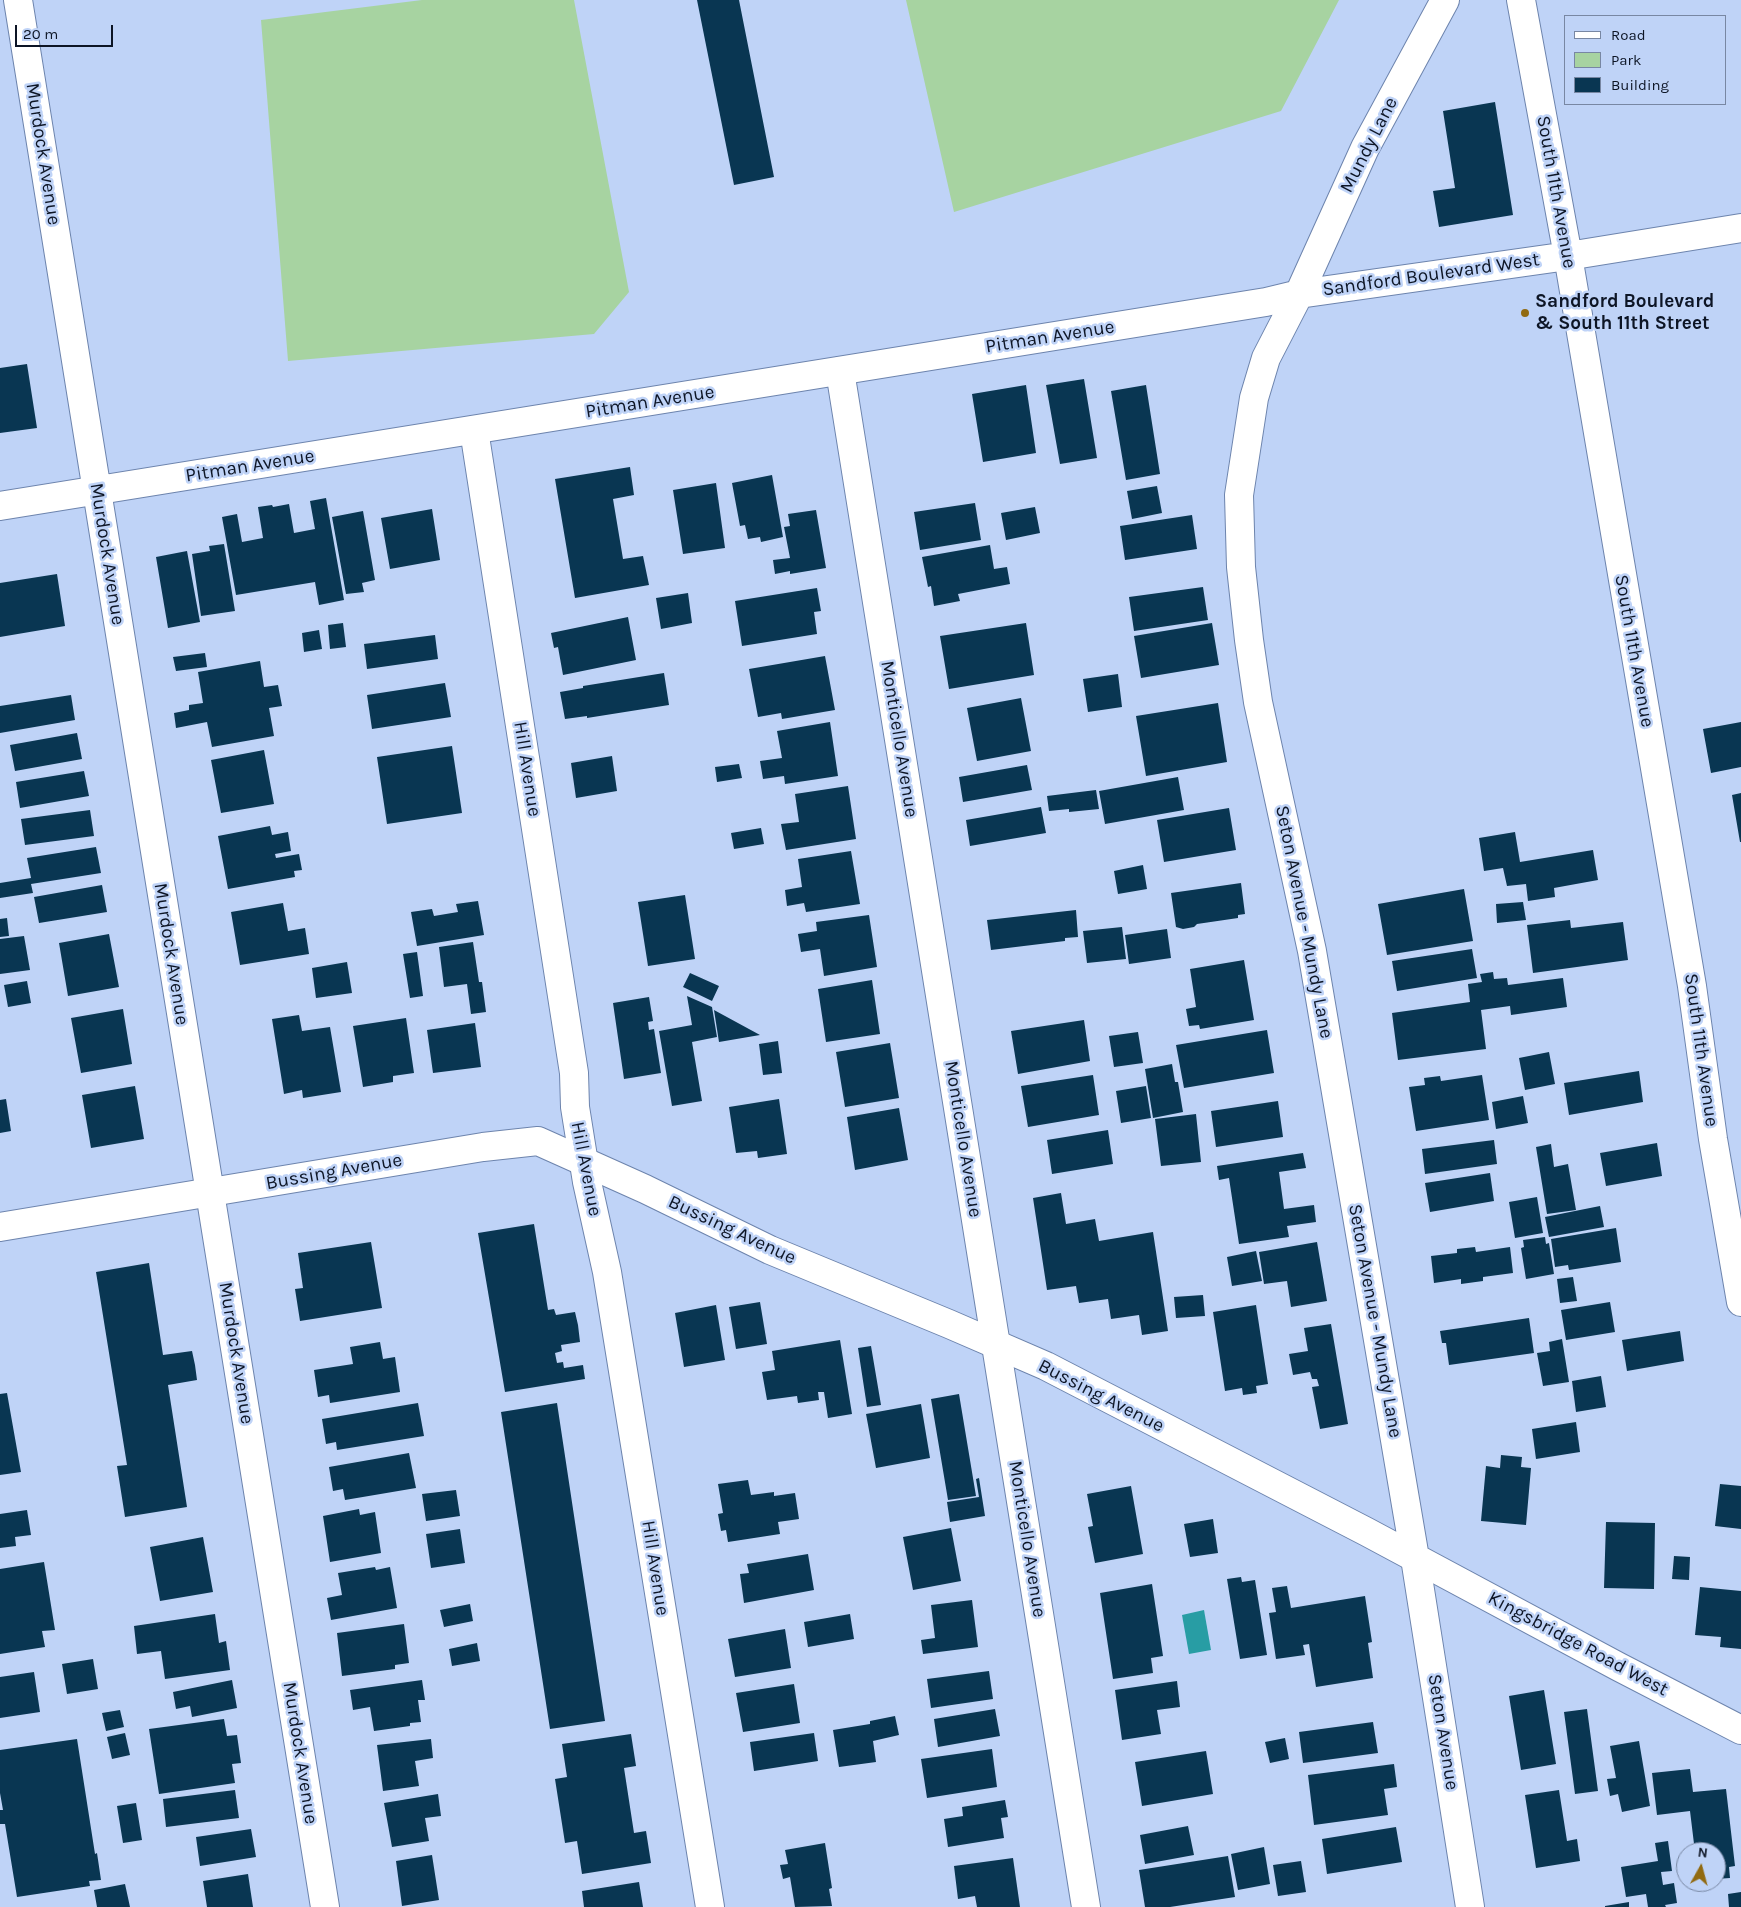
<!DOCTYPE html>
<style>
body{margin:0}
#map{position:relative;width:1741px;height:1907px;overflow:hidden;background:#bfd3f7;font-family:Karla,sans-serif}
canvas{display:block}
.legend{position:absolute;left:1564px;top:15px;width:162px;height:90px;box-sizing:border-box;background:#bfd3f7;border:1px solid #7887a3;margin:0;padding:6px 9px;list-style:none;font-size:15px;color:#0d1525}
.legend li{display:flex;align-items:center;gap:10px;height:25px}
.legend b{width:25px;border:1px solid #7887a3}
.north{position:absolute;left:1676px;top:1842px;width:50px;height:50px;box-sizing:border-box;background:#bfd3f7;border:1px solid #7887a3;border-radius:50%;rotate:7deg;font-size:14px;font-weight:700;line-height:20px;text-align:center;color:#0d1525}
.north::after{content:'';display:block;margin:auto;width:18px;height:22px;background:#916a11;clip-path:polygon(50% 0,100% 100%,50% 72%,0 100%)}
.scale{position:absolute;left:15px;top:25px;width:98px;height:22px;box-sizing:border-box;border:2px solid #0d1525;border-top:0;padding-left:6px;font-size:15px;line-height:18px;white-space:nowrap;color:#0d1525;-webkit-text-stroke:4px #bfd3f7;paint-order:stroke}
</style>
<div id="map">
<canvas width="1741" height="1907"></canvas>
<ul class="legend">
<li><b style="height:6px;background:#fff"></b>Road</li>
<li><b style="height:14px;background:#a7d3a1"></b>Park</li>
<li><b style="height:14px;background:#093652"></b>Building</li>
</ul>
<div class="north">N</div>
<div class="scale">20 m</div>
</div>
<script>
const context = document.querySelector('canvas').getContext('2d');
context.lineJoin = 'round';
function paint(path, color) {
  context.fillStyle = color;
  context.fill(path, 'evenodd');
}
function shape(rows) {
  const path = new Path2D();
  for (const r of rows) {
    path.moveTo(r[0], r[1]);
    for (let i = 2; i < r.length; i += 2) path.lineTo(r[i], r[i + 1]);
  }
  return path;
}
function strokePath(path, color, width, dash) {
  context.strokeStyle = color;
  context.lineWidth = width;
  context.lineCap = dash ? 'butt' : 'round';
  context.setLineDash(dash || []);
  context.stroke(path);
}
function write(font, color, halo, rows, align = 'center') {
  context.font = font + ' Karla,sans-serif';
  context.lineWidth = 5;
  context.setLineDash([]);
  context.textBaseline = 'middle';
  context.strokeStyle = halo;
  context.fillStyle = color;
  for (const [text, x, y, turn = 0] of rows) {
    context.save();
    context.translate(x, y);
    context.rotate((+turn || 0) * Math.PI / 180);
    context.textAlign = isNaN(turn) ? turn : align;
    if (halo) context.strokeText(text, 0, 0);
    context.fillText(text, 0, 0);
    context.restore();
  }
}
const green = shape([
 [422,0,574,0,629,292,594,334,288,361,261,20],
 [906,0,1339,0,1281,111,954,212]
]);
const water = shape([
 [1204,1610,1211,1650,1189,1654,1182,1615]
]);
const building = shape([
 [697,0,739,0,774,177,734,185],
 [1495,102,1513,215,1439,227,1433,191,1455,188,1443,111],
 [27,364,37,428,0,433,0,368],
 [1084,379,1097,458,1060,464,1046,385],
 [1026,385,1036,453,983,462,972,394],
 [1146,385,1160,474,1126,480,1111,391],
 [630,467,634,495,613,499,623,559,643,556,649,585,575,598,555,479],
 [772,475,783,537,761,542,760,537,748,539,745,525,740,526,732,483],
 [716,483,725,548,683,554,673,490],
 [1157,486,1162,513,1132,519,1127,491],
 [326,498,344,600,319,605,315,582,236,595,222,517,237,514,242,542,263,538,258,507,272,505,273,507,289,504,294,533,315,529,310,501],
 [975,503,981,540,920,550,914,512],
 [1035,507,1040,533,1006,540,1001,513],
 [432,509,440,560,390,569,381,518],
 [816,510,826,568,790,574,790,571,775,574,773,560,790,558,784,527,790,526,788,514],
 [363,511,375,580,362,583,364,592,346,594,332,517],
 [1192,515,1197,549,1125,560,1120,526],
 [224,544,235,611,201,616,192,554,210,551,209,546],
 [990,545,994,569,1007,567,1010,584,958,594,960,601,934,606,931,586,928,587,922,557],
 [187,551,200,622,168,628,156,557],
 [57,574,65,626,0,637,0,583],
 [1203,587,1208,620,1134,631,1129,597],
 [817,588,821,611,814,612,817,634,742,646,735,601],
 [688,593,692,623,661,629,656,598],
 [628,617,636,660,563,675,558,647,554,648,551,633],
 [343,623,346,647,330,649,328,625],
 [1026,623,1034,675,949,689,940,636],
 [1212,623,1219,665,1141,678,1134,636],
 [319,630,322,649,304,652,302,633],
 [435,635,438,659,367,669,364,644],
 [205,653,207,667,176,671,173,657],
 [825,656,835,710,782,719,781,713,758,717,749,669],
 [260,661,264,687,278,685,282,706,269,708,274,736,212,747,207,722,176,728,174,713,189,710,189,705,203,703,198,672],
 [664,673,669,705,587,718,587,716,565,719,560,692,583,688,583,686],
 [1118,674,1122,707,1088,712,1083,679],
 [445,683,451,717,372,729,367,695],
 [71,695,75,720,0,733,0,706],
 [1021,698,1031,751,977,761,967,708],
 [1218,703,1227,762,1146,776,1136,716],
 [830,722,838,776,785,784,784,776,763,779,760,761,782,758,777,731],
 [1741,722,1741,767,1711,773,1703,729],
 [77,733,82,759,15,771,10,745],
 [452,746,462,813,387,824,377,757],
 [264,750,274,804,221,813,211,760],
 [612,756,617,791,576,798,571,763],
 [739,764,742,778,717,782,715,767],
 [1027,765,1032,790,963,802,959,777],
 [84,771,89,796,20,808,16,782],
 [1178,777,1184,810,1105,824,1099,791],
 [848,786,856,839,786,850,781,824,799,822,795,794],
 [1096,790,1099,809,1069,812,1069,809,1049,811,1047,796],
 [1741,793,1741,842,1740,842,1732,795],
 [1041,807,1046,833,970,846,966,820],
 [1229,808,1236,850,1164,862,1157,820],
 [90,810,94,836,25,845,21,819],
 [270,826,272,835,288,832,291,851,275,854,276,858,299,854,302,870,294,871,295,877,228,889,218,836],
 [761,828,764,844,734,849,731,833],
 [1515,832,1520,862,1593,850,1598,880,1554,888,1555,897,1528,901,1526,884,1507,886,1503,868,1484,871,1479,838],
 [96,847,101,873,31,884,33,893,0,898,0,883,31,878,27,858],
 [851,851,860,904,806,912,804,903,787,906,785,890,802,887,798,859],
 [1143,865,1147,889,1118,894,1114,871],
 [1241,883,1245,914,1238,915,1238,918,1197,924,1194,927,1183,929,1176,927,1171,893],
 [102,885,107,912,39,923,34,897],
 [1464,889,1473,941,1387,955,1378,904],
 [685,895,695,959,648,966,638,902],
 [478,901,484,935,417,946,411,912,432,909,434,916,458,912,456,904],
 [1523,902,1526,920,1497,923,1496,904],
 [283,903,288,931,305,928,309,954,240,965,231,912],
 [1076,910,1078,937,1065,938,1065,941,991,950,987,920],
 [869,915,877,967,824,976,820,949,801,952,798,934,817,931,816,922],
 [7,918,9,936,0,937,0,919],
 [1570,920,1571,928,1623,922,1628,960,1533,973,1527,925],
 [1122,927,1126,959,1087,963,1083,931],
 [1167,929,1171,958,1129,964,1125,935],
 [109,934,119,987,68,996,59,943],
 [24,936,30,970,0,974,0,939],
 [473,942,479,982,482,982,486,1012,471,1014,467,984,444,987,439,947],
 [1472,949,1477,978,1397,991,1392,961],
 [417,952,423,996,410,998,403,954],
 [1244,960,1254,1020,1200,1029,1199,1025,1189,1026,1186,1009,1196,1007,1190,969],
 [347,962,352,993,316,998,312,968],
 [1493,972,1494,979,1507,978,1508,985,1563,978,1567,1007,1511,1015,1510,1006,1481,1010,1486,1049,1398,1060,1392,1013,1470,1002,1468,984,1482,982,1480,974],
 [690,973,719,986,712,1001,683,987],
 [872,980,880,1034,826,1042,818,989],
 [27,981,31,1003,8,1007,4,985],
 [687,996,712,1007,717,1037,692,1042,702,1101,672,1106,659,1031,692,1025],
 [649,997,653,1021,648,1022,649,1030,654,1029,661,1073,624,1079,613,1003],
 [123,1009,132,1064,81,1073,71,1018],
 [714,1010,760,1035,719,1042],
 [299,1015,302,1031,330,1027,341,1092,303,1098,302,1090,284,1094,272,1019],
 [406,1018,414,1073,393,1076,393,1082,363,1087,353,1026],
 [1084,1020,1090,1061,1018,1074,1011,1031],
 [475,1023,481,1067,433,1073,427,1030],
 [1267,1030,1274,1073,1184,1088,1176,1045],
 [1138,1032,1143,1063,1114,1067,1109,1036],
 [778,1041,782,1073,763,1075,759,1044],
 [890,1043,899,1098,845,1107,836,1052],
 [1549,1052,1555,1084,1525,1090,1519,1058],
 [1172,1064,1175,1082,1178,1082,1183,1112,1153,1118,1145,1069],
 [1639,1071,1643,1102,1569,1115,1564,1083],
 [1093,1075,1099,1115,1028,1127,1021,1086],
 [1482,1075,1489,1120,1416,1131,1409,1087,1425,1085,1424,1078,1440,1076,1441,1081],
 [135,1086,144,1139,91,1148,82,1095],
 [1146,1086,1151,1118,1121,1123,1116,1091],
 [1523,1096,1528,1123,1496,1129,1492,1102],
 [6,1099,11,1131,0,1133,0,1100],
 [779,1099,787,1154,758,1158,757,1151,736,1153,729,1107],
 [1278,1101,1283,1137,1216,1147,1211,1111],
 [899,1108,908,1160,855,1170,847,1117],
 [1196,1114,1201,1162,1161,1166,1155,1119],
 [1108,1130,1113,1164,1052,1174,1047,1140],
 [1494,1140,1497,1164,1425,1174,1422,1149],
 [1657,1143,1662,1176,1606,1186,1600,1153],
 [1551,1144,1554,1167,1568,1164,1576,1210,1547,1214,1536,1147],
 [1303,1153,1306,1168,1279,1172,1284,1209,1314,1205,1316,1222,1287,1226,1289,1237,1239,1244,1229,1178,1219,1180,1217,1166],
 [1490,1173,1494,1201,1430,1212,1425,1183],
 [1061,1193,1066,1224,1095,1219,1099,1241,1153,1232,1168,1331,1142,1335,1139,1315,1111,1319,1108,1299,1079,1303,1076,1286,1047,1290,1033,1198],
 [1537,1197,1543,1233,1515,1238,1509,1202],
 [1600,1206,1604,1227,1549,1237,1545,1217],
 [534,1224,548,1310,554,1309,556,1315,575,1312,578,1325,580,1342,561,1345,562,1351,555,1353,557,1363,563,1362,564,1368,583,1365,585,1379,505,1392,478,1233],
 [1616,1228,1621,1262,1569,1270,1568,1265,1555,1267,1551,1239],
 [1545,1237,1546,1244,1549,1243,1554,1274,1526,1279,1521,1248,1524,1247,1523,1240],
 [371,1242,382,1308,300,1321,295,1289,303,1288,298,1253],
 [1317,1242,1327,1301,1291,1307,1287,1281,1264,1284,1259,1252],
 [1475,1247,1476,1252,1510,1247,1513,1273,1483,1277,1483,1281,1461,1284,1461,1279,1434,1283,1431,1256,1457,1253,1457,1249],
 [1256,1251,1262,1281,1232,1286,1227,1257],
 [149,1263,163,1355,192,1351,195,1365,197,1380,168,1385,187,1507,125,1517,117,1466,127,1465,96,1272],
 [1573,1277,1577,1301,1560,1303,1557,1279],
 [1203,1295,1205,1316,1176,1318,1174,1297],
 [760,1302,767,1344,736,1349,729,1307],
 [1610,1302,1615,1332,1566,1340,1561,1310],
 [716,1305,725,1360,684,1367,675,1313],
 [1256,1305,1268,1384,1256,1386,1257,1393,1243,1395,1242,1388,1225,1391,1213,1312],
 [1529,1318,1534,1353,1449,1365,1446,1343,1442,1343,1440,1331],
 [1331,1324,1348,1424,1320,1429,1312,1387,1319,1386,1317,1379,1312,1379,1310,1372,1293,1375,1289,1354,1308,1351,1304,1328],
 [1680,1331,1684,1361,1627,1371,1622,1340],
 [1562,1339,1569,1382,1543,1386,1537,1353,1550,1351,1549,1342],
 [840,1340,852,1414,828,1418,824,1392,818,1392,819,1400,798,1403,797,1396,767,1400,762,1372,775,1370,772,1351],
 [380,1342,383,1359,395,1357,400,1392,330,1403,329,1395,318,1397,314,1370,353,1364,350,1347],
 [871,1346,881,1405,867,1407,858,1348],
 [1601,1376,1606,1407,1576,1412,1572,1381],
 [7,1393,21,1472,0,1475,0,1394],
 [959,1394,976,1496,948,1500,931,1399],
 [418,1403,424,1436,337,1450,336,1442,326,1444,322,1419],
 [557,1403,605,1721,550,1729,501,1412],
 [921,1404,930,1458,876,1468,866,1414],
 [1576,1422,1580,1452,1536,1459,1532,1429],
 [409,1453,416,1488,345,1500,343,1489,333,1491,329,1467],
 [1501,1455,1522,1457,1521,1467,1531,1468,1526,1525,1481,1521,1486,1466,1500,1468],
 [979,1478,985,1516,950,1522,947,1502,979,1497,976,1479],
 [748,1480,751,1495,774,1492,774,1496,795,1493,799,1519,778,1522,780,1534,728,1542,726,1530,721,1531,718,1514,723,1513,718,1484],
 [1720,1484,1741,1486,1741,1529,1715,1526],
 [1131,1486,1143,1554,1095,1563,1088,1527,1093,1526,1087,1494],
 [456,1490,460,1516,426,1521,422,1494],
 [359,1509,360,1515,375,1512,381,1553,330,1562,323,1516],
 [27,1510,31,1535,15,1537,16,1546,0,1548,0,1514],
 [1213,1519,1218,1553,1190,1557,1184,1524],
 [1606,1522,1655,1523,1654,1589,1604,1588],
 [951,1528,961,1581,913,1590,903,1537],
 [460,1529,465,1563,431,1568,426,1534],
 [203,1537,213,1592,160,1601,150,1547],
 [808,1554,814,1590,744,1603,740,1574,749,1573,747,1564],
 [1674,1556,1690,1557,1689,1580,1672,1579],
 [44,1562,55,1630,42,1631,45,1647,0,1654,0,1569],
 [375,1567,376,1570,390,1567,397,1608,331,1620,327,1598,342,1595,338,1573],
 [1241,1577,1242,1582,1255,1580,1267,1655,1240,1659,1227,1579],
 [1152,1584,1163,1656,1151,1658,1153,1673,1113,1679,1100,1593],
 [1287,1586,1291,1608,1365,1596,1372,1642,1368,1643,1373,1678,1316,1687,1309,1644,1303,1645,1305,1655,1276,1659,1269,1613,1276,1612,1272,1588],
 [1700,1587,1741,1591,1741,1649,1720,1647,1721,1637,1695,1635],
 [972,1600,978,1647,923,1654,921,1640,935,1638,931,1605],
 [470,1604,473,1621,444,1627,440,1610],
 [215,1614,219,1643,226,1641,230,1670,165,1679,161,1651,137,1654,134,1626],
 [850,1614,854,1639,808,1647,804,1622],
 [404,1624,409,1663,395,1665,395,1669,342,1676,337,1633],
 [785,1629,791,1668,735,1677,728,1639],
 [477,1643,480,1661,452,1666,449,1649],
 [93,1659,98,1689,67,1694,62,1664],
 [989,1671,993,1699,931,1708,927,1679],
 [34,1672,40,1712,0,1718,0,1677],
 [232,1680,237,1708,192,1717,190,1706,176,1709,173,1692],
 [422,1680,425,1700,418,1700,421,1722,410,1723,410,1726,374,1731,370,1707,353,1710,350,1690],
 [1177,1681,1180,1707,1157,1710,1161,1734,1122,1740,1115,1690],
 [794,1684,800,1723,743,1732,736,1693],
 [1544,1690,1556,1764,1521,1770,1509,1696],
 [995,1709,1000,1736,938,1747,934,1719],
 [1587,1709,1598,1791,1575,1794,1564,1712],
 [120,1710,124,1727,106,1731,102,1713],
 [895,1716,899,1735,873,1741,876,1762,839,1767,833,1730,870,1724,870,1721],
 [224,1719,227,1736,237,1735,241,1763,232,1764,235,1783,159,1794,149,1729],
 [1373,1722,1378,1753,1303,1763,1299,1732],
 [125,1733,130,1755,112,1759,107,1737],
 [814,1733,818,1761,754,1771,750,1742],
 [631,1734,636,1766,624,1768,634,1833,646,1831,651,1863,582,1874,577,1841,565,1843,555,1779,567,1777,562,1744],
 [1285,1738,1289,1759,1270,1763,1265,1742],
 [77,1739,95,1854,97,1853,101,1880,89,1881,90,1886,17,1897,5,1824,0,1824,0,1810,3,1810,0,1793,0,1750],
 [431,1739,433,1758,415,1761,419,1786,383,1791,377,1745],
 [1639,1741,1650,1806,1622,1812,1618,1794,1610,1796,1607,1779,1616,1778,1610,1746],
 [992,1749,997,1787,927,1798,921,1759],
 [1206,1751,1213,1794,1142,1806,1135,1762],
 [1394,1764,1397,1787,1384,1789,1388,1815,1314,1825,1308,1775],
 [1690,1769,1693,1792,1726,1789,1735,1866,1729,1867,1730,1878,1716,1879,1716,1852,1695,1852,1690,1811,1657,1815,1652,1773],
 [235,1790,239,1818,166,1827,163,1799],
 [1559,1790,1567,1841,1577,1839,1580,1861,1536,1868,1525,1795],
 [438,1794,441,1816,425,1818,429,1841,392,1847,384,1803],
 [1005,1800,1008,1817,1001,1818,1004,1838,948,1847,944,1819,963,1816,962,1807],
 [136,1803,142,1840,123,1843,117,1806],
 [1188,1826,1194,1855,1145,1864,1140,1835],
 [1396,1827,1402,1862,1327,1874,1322,1839],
 [251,1829,256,1857,200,1866,196,1837],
 [1668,1841,1672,1871,1661,1872,1663,1885,1674,1883,1677,1903,1665,1905,1666,1907,1648,1907,1646,1894,1626,1897,1621,1867,1658,1861,1655,1843],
 [825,1843,832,1888,829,1889,832,1906,795,1907,790,1877,783,1879,780,1865,788,1864,785,1850],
 [1264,1847,1270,1884,1238,1890,1231,1854],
 [432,1855,439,1900,402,1906,396,1861],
 [1228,1856,1235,1897,1170,1907,1145,1907,1139,1870],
 [1013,1858,1020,1907,977,1907,975,1896,958,1899,954,1866],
 [1301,1861,1306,1892,1278,1896,1273,1865],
 [248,1874,253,1907,207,1907,203,1881],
 [639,1882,643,1907,584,1907,582,1891],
 [125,1884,130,1907,97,1907,94,1890],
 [1741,1892,1741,1907,1729,1907,1728,1894],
 [1629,1902,1629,1907,1605,1907,1605,1906]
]);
const minor = shape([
 [1568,256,1692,986,1713,1139,1741,1302],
 [840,371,1086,1907],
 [474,430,574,1073,575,1107,587,1182,607,1272,710,1907],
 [97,491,325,1907],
 [1415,1558,1470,1907]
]);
const tertiary = shape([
 [18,0,97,491],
 [1521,0,1568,256],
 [0,506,1266,302,1299,294,1568,256,1741,228],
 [0,1227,483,1147,538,1141,645,1189,770,1250,949,1324,1046,1366,1367,1532,1619,1667,1741,1730],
 [1415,1558,1312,951,1258,702,1249,640,1241,567,1239,495,1254,398,1266,358,1299,294,1365,148,1445,0]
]);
const markers = [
 [1525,313,5,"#916a11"]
];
const streetNames = [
 ["Mundy Lane",1369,145,-63],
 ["Murdock Avenue",43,154,81],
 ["South 11th Avenue",1556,192,80],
 ["Sandford Boulevard West",1431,275,-8],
 ["Pitman Avenue",1050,337,-9],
 ["Pitman Avenue",650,402,-9],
 ["Pitman Avenue",250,466,-9],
 ["Murdock Avenue",107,554,81],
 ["South 11th Avenue",1634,651,80],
 ["Monticello Avenue",899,739,81],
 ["Hill Avenue",527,769,81],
 ["Seton Avenue - Mundy Lane",1304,922,79],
 ["Murdock Avenue",171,954,81],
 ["South 11th Avenue",1701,1050,82],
 ["Monticello Avenue",963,1139,81],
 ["Hill Avenue",586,1169,79],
 ["Bussing Avenue",334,1172,-10],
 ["Bussing Avenue",732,1230,25],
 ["Seton Avenue - Mundy Lane",1375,1321,80],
 ["Murdock Avenue",236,1353,81],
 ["Bussing Avenue",1101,1396,27],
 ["Monticello Avenue",1027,1539,81],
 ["Hill Avenue",655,1568,81],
 ["Kingsbridge Road West",1578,1644,28],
 ["Seton Avenue",1443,1732,81],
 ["Murdock Avenue",300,1753,81]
];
const poiNames = [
 ["Sandford Boulevard",1535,302],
 ["& South 11th Street",1535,324]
];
paint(green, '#a7d3a1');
paint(water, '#289da4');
paint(building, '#093652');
strokePath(minor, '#6d84ad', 30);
strokePath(tertiary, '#6d84ad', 30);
strokePath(minor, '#fff', 28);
strokePath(tertiary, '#fff', 28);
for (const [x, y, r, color] of markers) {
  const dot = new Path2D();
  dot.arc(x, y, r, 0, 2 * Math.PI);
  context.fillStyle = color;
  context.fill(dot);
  strokePath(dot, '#bfd3f7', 2);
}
write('19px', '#0d1525', '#bfd3f7', streetNames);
write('bold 19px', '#0d1525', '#bfd3f7', poiNames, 'left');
</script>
